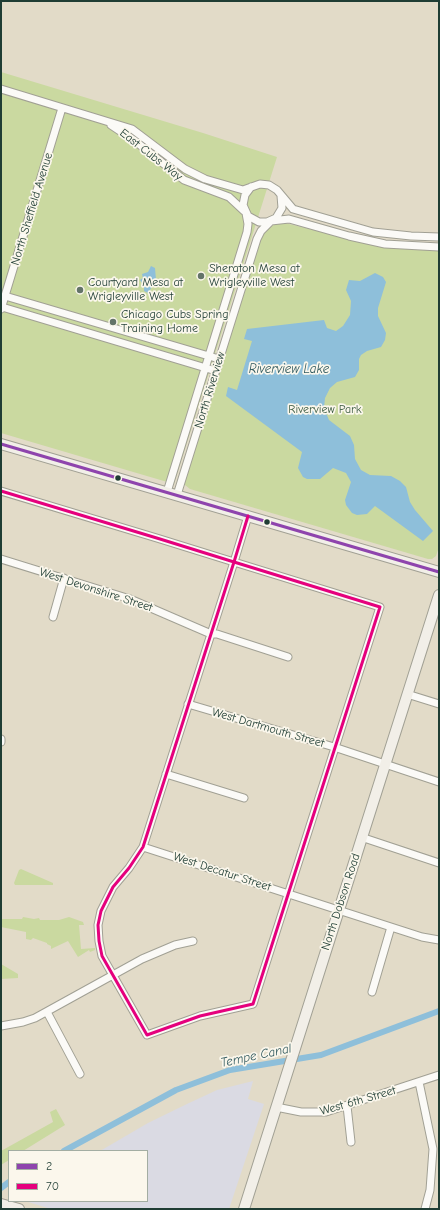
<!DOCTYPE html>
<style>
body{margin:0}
#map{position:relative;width:440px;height:1210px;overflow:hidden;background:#e2dbc8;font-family:"Comic Neue",sans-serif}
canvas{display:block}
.frame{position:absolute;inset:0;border:2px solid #1f3d34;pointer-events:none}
.legend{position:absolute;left:8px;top:1150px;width:140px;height:52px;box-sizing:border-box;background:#fbf7ec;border:1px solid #a3ada2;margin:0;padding:5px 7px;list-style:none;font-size:12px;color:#1f3d34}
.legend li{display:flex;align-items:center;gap:8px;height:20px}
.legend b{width:20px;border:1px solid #a3ada2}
</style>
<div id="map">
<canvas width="440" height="1210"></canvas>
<div class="frame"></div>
<ul class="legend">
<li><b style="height:5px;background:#8e44ad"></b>2</li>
<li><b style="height:5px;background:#e5007d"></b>70</li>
</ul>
</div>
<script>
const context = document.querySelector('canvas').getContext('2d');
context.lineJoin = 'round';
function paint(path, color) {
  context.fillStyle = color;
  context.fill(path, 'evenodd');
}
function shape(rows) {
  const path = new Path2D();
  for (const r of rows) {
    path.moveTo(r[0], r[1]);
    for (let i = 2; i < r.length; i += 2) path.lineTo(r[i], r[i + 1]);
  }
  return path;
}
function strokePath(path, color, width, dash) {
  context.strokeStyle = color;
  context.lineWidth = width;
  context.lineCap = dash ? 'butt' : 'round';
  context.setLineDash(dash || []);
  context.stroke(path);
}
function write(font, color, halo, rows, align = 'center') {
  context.font = font + ' "Comic Neue",sans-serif';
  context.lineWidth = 3.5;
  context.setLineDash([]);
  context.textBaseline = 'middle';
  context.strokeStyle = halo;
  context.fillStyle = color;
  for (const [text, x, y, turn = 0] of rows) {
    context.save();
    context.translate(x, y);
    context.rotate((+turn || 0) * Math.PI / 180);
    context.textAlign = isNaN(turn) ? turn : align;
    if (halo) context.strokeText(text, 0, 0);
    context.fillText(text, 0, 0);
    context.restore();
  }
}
const built = shape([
 [253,1081,248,1099,264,1104,229,1209,51,1209,25,1201,147,1201,147,1151,100,1151,148,1123,189,1103,217,1090]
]);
const green = shape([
 [1,72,203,133,277,157,174,484,1,433],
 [277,223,285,223,370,244,395,248,439,249,439,547,436,556,432,559,428,559,190,489,185,485,184,482,257,241,266,230],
 [21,869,53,883,53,885,15,885,14,883,19,870],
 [1,916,2,919,22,919,23,917,34,919,39,918,40,920,59,920,69,917,83,922,84,925,79,925,81,949,95,948,95,950,90,952,89,950,78,957,68,941,51,949,51,946,47,944,47,943,33,938,31,940,26,939,26,932,1,927],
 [1,964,18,974,18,978,1,979],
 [56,1109,65,1125,23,1151,9,1151,9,1160,1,1165,1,1151,53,1122,50,1112]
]);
const water = shape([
 [151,266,155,268,156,280,148,293,144,291,144,286,140,280,143,278,142,274,148,272],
 [375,273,383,277,386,282,378,308,378,316,386,333,385,340,381,347,367,351,361,355,359,359,359,370,355,377,337,382,330,388,325,398,324,408,329,420,350,436,354,445,355,459,361,470,370,475,391,476,400,481,406,487,410,502,415,510,433,531,423,541,375,506,367,514,357,515,352,513,346,505,345,500,351,482,346,473,333,468,320,479,307,479,303,477,298,468,302,452,226,396,228,387,237,390,252,341,244,339,247,329,324,320,327,328,336,331,343,326,350,315,351,301,346,290,349,280,360,281]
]);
const canal = shape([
 [64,1151,176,1090,230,1070,321,1055,439,1011],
 [1,1188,9,1182]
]);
const street = shape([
 [1,89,132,129,185,169,205,179,243,190,260,184,269,185,277,190,293,209,373,232,411,236,439,237],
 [111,125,135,141,184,180,229,197,244,211],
 [251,187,245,195,243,205,248,216,259,222,267,222,276,218,282,208,281,196],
 [271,221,289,219,349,236,385,244,439,247],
 [5,296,219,359],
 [2,307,216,371],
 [1,309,62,108],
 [1,491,160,539,234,562,380,607,253,1004,200,1016,147,1035,102,956,99,941,98,925,101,911,113,887,129,868,143,847,234,562,248,516],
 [167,492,247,232,248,224,246,213],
 [177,495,257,239,261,231,271,221],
 [1,559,130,599,211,634,217,634,288,657],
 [53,617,64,578],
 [407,694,439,704],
 [188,704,334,747,439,782],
 [1,739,1,742],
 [166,774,244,798],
 [361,837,439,863],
 [143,847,422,937,439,940],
 [372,992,391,927],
 [47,1012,80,1074],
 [1,1026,23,1022,35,1018,142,959,175,945,193,941],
 [419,1082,433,1149,430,1190,425,1209],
 [347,1106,351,1142],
 [276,1107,301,1112,326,1112,439,1075]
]);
const secondary = shape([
 [1,444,439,572],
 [1,1204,19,1209],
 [244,1209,439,595]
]);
const bus1 = shape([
 [1,444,439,572]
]);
const bus2 = shape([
 [1,491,160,539,234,562,380,607,253,1004,200,1016,147,1035,102,956,99,941,98,925,101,911,113,887,129,868,143,847,234,562,248,516]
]);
const markers = [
 [201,276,4,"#637468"],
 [80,290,4,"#637468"],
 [113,322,4,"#637468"],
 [118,478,3.5,"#1f3d34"],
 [267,522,3.5,"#1f3d34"]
];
const streetNames = [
 ["East Cubs Way",151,155,38],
 ["North Sheffield Avenue",32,209,-73],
 ["North Riverview",210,390,-73],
 ["West Devonshire Street",96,590,18],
 ["West Dartmouth Street",268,728,16],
 ["West Decatur Street",222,872,18],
 ["North Dobson Road",341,902,-72],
 ["West 6th Street",358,1101,-16]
];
const poiNames = [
 ["Sheraton Mesa at",209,269],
 ["Wrigleyville West",209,283],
 ["Courtyard Mesa at",88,283],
 ["Wrigleyville West",88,297],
 ["Chicago Cubs Spring",121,315],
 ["Training Home",121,329]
];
const parkNames = [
 ["Riverview Park",325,410]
];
const waterNames = [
 ["Riverview Lake",289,369],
 ["Tempe Canal",256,1056,-12]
];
paint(built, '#dadae3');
paint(green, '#cad9a0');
paint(water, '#8ebfda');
strokePath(canal, '#8ebfda', 6);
strokePath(street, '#a1a094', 9);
strokePath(secondary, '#a1a094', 12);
strokePath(street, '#fbfaf7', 7);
strokePath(secondary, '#f2efe8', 10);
strokePath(bus1, '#8e44ad', 3);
strokePath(bus2, '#e5007d', 3);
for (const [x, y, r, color] of markers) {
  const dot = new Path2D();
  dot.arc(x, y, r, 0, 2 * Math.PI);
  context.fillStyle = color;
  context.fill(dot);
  strokePath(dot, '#fbf7ec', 1.5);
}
write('12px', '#1f3d34', '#fbf7ec', streetNames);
write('12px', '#1f3d34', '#fbf7ec', poiNames, 'left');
write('12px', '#3d5c43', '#fbf7ec', parkNames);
write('italic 13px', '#325a5f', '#fbf7ec', waterNames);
</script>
